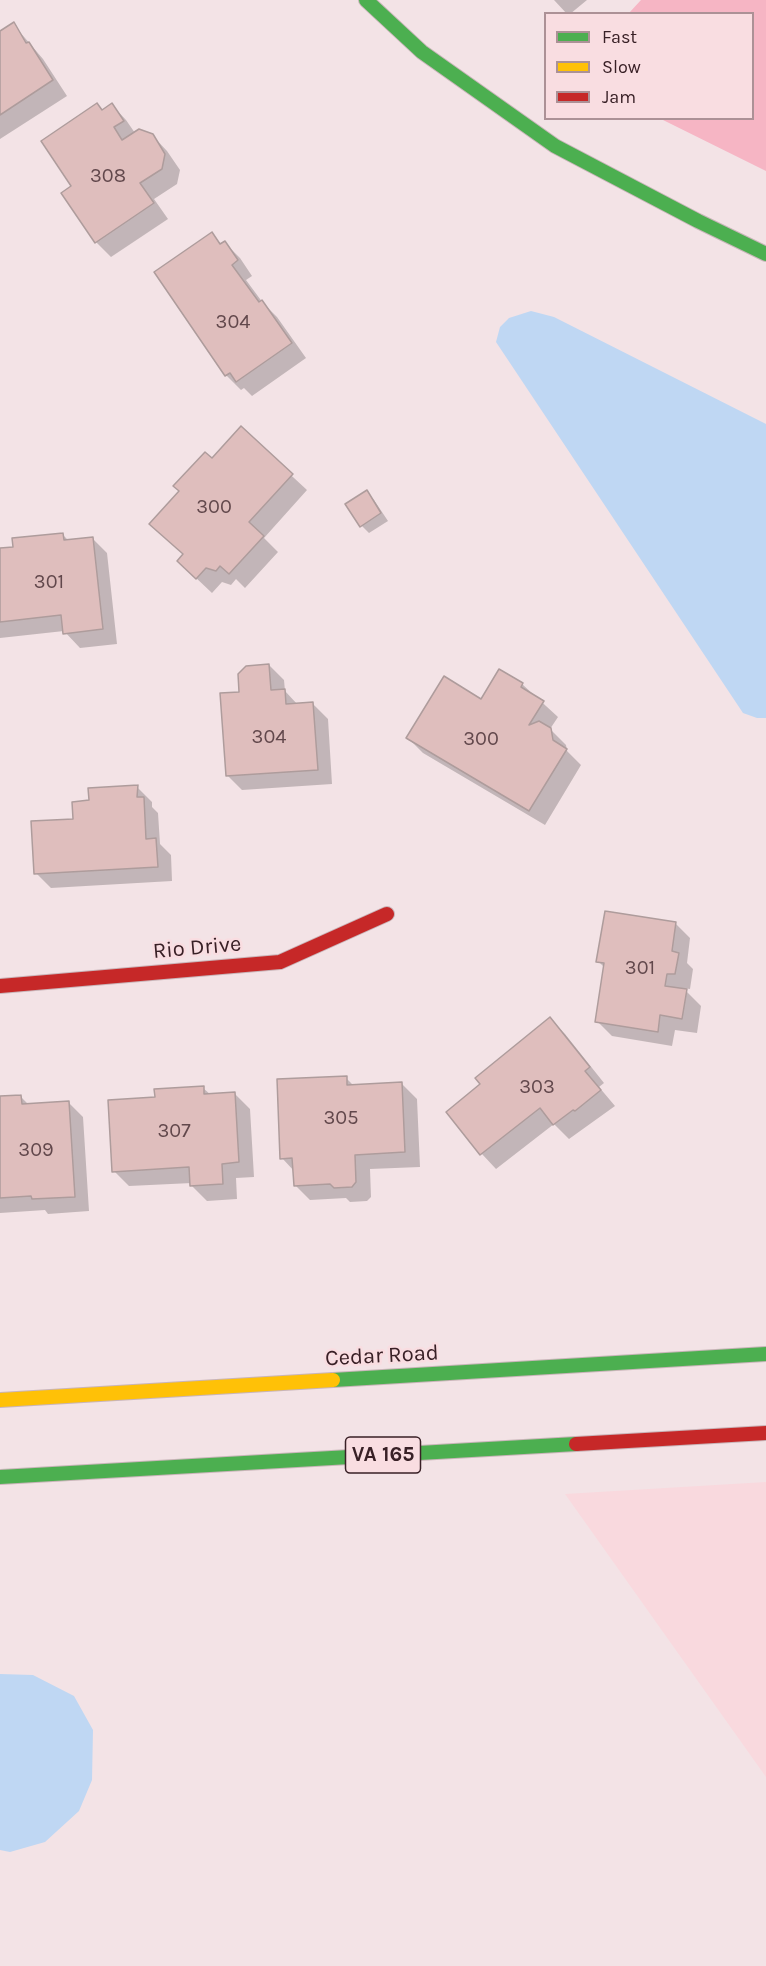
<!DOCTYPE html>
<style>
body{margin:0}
#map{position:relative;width:766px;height:1966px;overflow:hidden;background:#f3e3e6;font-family:Karla,sans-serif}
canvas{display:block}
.legend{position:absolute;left:544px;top:12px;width:210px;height:108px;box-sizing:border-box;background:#f9dde1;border:2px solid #ac9196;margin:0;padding:8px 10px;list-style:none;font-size:18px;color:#392026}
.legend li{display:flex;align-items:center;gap:12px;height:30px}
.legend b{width:30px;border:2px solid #ac9196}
</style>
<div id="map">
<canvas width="766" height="1966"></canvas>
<ul class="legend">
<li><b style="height:8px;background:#4caf50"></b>Fast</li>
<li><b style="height:8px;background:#ffc107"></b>Slow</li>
<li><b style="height:8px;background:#c62828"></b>Jam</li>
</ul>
</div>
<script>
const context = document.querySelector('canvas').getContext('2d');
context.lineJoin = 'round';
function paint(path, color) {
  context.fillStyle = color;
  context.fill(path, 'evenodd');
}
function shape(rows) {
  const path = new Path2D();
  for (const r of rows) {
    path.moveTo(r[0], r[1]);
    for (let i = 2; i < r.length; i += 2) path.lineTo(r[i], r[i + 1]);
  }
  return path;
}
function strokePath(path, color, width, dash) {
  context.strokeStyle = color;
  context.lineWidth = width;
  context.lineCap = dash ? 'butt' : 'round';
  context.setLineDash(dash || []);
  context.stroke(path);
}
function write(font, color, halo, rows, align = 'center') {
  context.font = font + ' Karla,sans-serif';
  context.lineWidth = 5;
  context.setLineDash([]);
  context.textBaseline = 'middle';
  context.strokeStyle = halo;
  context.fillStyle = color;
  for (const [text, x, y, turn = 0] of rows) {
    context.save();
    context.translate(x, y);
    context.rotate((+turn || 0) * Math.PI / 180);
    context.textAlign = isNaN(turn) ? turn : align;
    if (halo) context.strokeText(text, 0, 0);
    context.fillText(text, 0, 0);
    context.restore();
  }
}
const built = shape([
 [766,1482,766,1777,565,1494]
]);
const green = shape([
 [641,0,766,0,766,171,661,119,752,118,752,14,629,13]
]);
const water = shape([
 [531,311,554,317,766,424,766,718,757,718,743,713,496,342,500,327,509,318],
 [0,1674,33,1675,74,1696,93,1730,92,1780,79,1811,45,1842,10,1852,0,1850]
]);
const shadow = shape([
 [554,0,587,0,570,14,567,14],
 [13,24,43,59,67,96,0,139,0,32],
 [97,105,103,111,112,105,126,120,135,133,152,135,167,151,180,170,177,184,154,199,168,219,111,257,96,242,63,193,73,186],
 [212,234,222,245,225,243,240,258,252,276,246,280,263,303,277,317,306,358,252,396,244,388,241,390,226,375],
 [241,429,307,490,264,538,278,552,245,588,236,579,231,585,222,582,212,593,194,576,184,555,166,538,212,460],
 [366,492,374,500,388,521,369,533,362,526],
 [62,534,69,541,92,538,107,553,117,644,80,648,64,631,0,638,0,550,15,548],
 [269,665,284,680,285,691,298,705,313,704,328,719,332,784,242,790,227,775,241,693],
 [522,684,558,717,550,729,566,745,567,751,581,765,545,825,423,753,408,738],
 [137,787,152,802,152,807,158,813,160,844,171,855,172,881,51,888,36,873,74,820,91,802],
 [675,923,690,938,687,963,693,969,690,989,683,988,701,1006,697,1033,675,1030,672,1046,612,1036,597,1021,605,968,598,961],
 [550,1019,565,1034,604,1083,599,1087,615,1106,569,1139,554,1124,496,1169,482,1154,448,1112,482,1085],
 [346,1078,354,1086,402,1084,417,1099,420,1167,370,1169,371,1197,367,1201,350,1202,346,1198,310,1200,295,1185,294,1171,282,1158],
 [203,1088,211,1095,235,1094,250,1109,254,1177,236,1178,237,1199,207,1201,192,1186,192,1183,129,1186,114,1171,156,1098],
 [20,1096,29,1105,68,1102,83,1117,89,1211,48,1214,45,1210,0,1213,0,1098]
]);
const building = shape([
 [14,22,26,43,29,42,53,80,0,115,0,31,14,22],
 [97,103,102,110,112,103,124,121,114,127,122,140,139,129,153,134,165,154,162,169,140,183,154,203,95,243,61,193,71,186,41,141,97,103],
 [212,232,220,244,225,241,238,260,232,265,259,302,262,300,292,343,236,382,230,373,225,376,154,272,212,232],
 [241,426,293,474,249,522,264,536,229,574,220,566,216,571,206,568,196,579,177,561,183,554,149,524,179,491,173,486,205,452,212,458,241,426],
 [367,490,381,513,360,527,345,504,367,490],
 [63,533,64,540,93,537,103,629,63,634,61,615,0,622,0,548,13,547,12,538,63,533],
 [269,664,271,690,285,689,286,704,313,702,318,770,226,776,220,693,239,692,238,674,246,666,269,664],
 [499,669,523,683,521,687,544,701,529,725,539,721,551,728,553,740,567,749,529,811,406,738,444,676,481,699,499,669],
 [138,785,137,797,144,797,146,839,156,838,158,867,34,874,31,821,73,819,72,802,89,800,88,788,138,785],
 [605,911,676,922,672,951,679,953,675,974,667,974,665,986,687,989,682,1019,660,1015,658,1032,595,1022,604,963,596,962,605,911],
 [550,1017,590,1067,585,1071,601,1090,575,1111,573,1110,553,1125,540,1108,480,1155,446,1112,480,1084,475,1078,550,1017],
 [347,1076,347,1085,402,1082,405,1152,355,1155,356,1182,352,1187,334,1188,330,1184,294,1186,292,1158,280,1159,277,1079,347,1076],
 [204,1086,204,1094,235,1092,239,1162,222,1164,223,1184,190,1186,189,1167,112,1172,108,1100,155,1097,154,1089,204,1086],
 [21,1095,22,1104,69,1101,75,1197,32,1199,31,1196,0,1198,0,1096,21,1095]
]);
const fast = shape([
 [366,0,422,52,555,146,698,221,766,254],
 [333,1380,766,1354],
 [0,1477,576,1444]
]);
const slow = shape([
 [0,1400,333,1380]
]);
const jam = shape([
 [0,986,280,962,387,914],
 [576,1444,766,1433]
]);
const numberNames = [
 ["308",108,176],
 ["304",233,322],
 ["300",214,507],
 ["301",49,582],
 ["304",269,737],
 ["300",481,739],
 ["301",640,968],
 ["303",537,1087],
 ["305",341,1118],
 ["307",174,1131],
 ["309",36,1150]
];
const shields = [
 [383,1455,75]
];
const shieldNames = [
 ["VA 165",383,1455]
];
const streetNames = [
 ["Rio Drive",197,948,-5],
 ["Cedar Road",382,1356,-3]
];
paint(built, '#f9d9de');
paint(green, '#f6b5c4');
paint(water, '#bfd7f3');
paint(shadow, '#0003');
paint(building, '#dfbebd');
strokePath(building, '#ae9c9c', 1.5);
strokePath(fast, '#c9b5b9', 16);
strokePath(slow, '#c9b5b9', 16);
strokePath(jam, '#c9b5b9', 16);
strokePath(fast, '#4caf50', 14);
strokePath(slow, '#ffc107', 14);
strokePath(jam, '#c62828', 14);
write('20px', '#62484c', null, numberNames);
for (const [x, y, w] of shields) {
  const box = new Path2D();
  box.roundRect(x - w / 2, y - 18, w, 36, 4.5);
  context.fillStyle = '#f9dde1';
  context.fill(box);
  strokePath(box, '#392026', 1.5);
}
write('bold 21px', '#392026', null, shieldNames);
write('22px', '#392026', '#f9dde1', streetNames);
</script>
